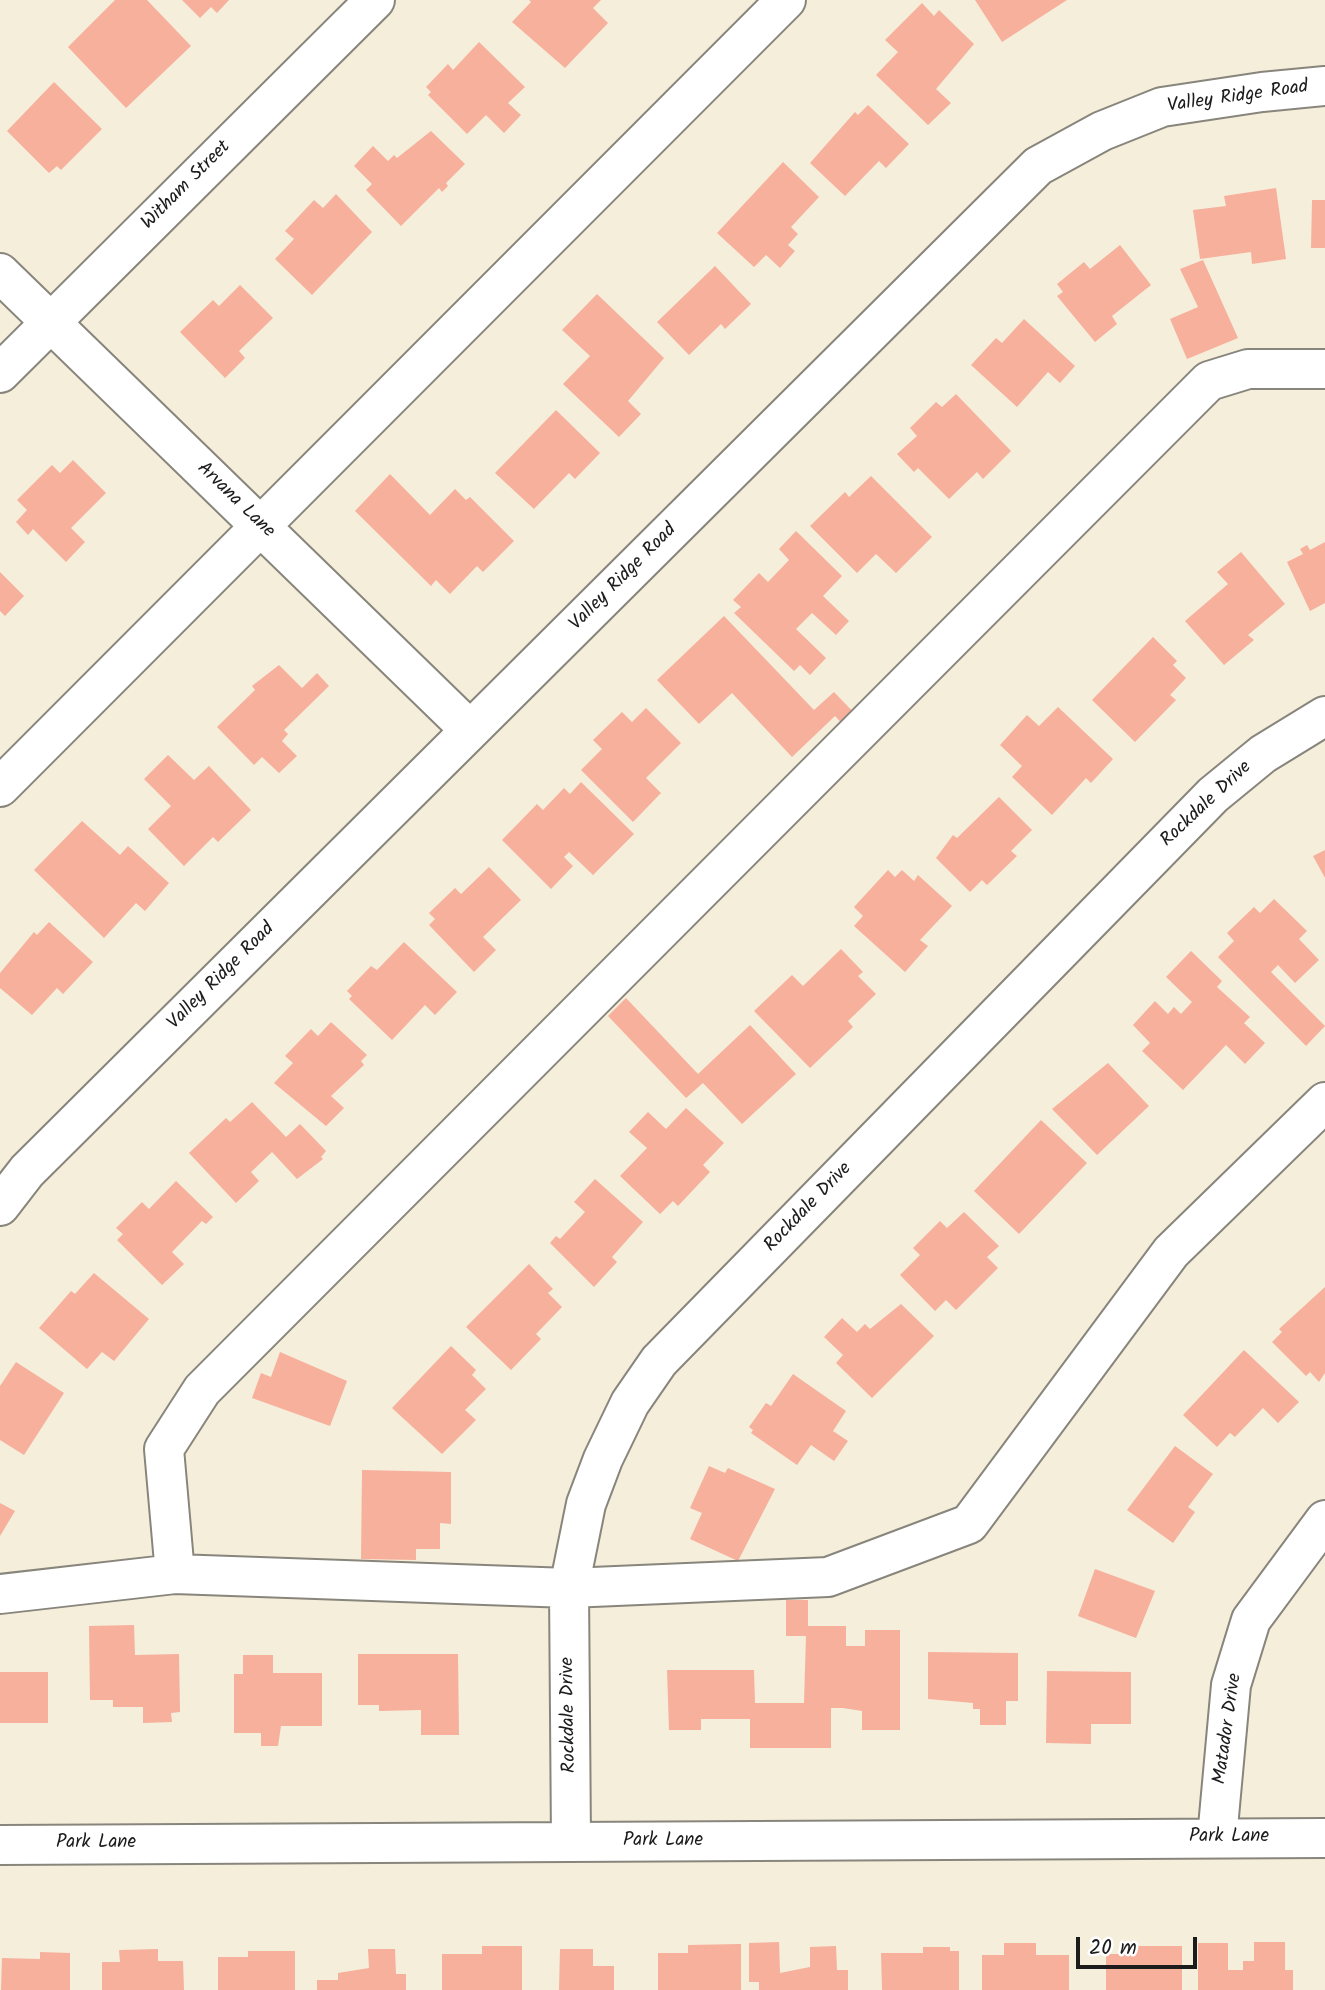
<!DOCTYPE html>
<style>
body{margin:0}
#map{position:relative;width:1325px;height:1990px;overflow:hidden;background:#f5eedb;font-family:Kalam,sans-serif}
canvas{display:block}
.scale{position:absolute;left:1076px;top:1937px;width:121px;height:32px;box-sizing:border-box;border:4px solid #1c1c1c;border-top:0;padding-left:9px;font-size:21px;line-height:24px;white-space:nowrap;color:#1c1c1c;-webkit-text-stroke:5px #fff;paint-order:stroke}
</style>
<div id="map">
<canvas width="1325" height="1990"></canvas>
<div class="scale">20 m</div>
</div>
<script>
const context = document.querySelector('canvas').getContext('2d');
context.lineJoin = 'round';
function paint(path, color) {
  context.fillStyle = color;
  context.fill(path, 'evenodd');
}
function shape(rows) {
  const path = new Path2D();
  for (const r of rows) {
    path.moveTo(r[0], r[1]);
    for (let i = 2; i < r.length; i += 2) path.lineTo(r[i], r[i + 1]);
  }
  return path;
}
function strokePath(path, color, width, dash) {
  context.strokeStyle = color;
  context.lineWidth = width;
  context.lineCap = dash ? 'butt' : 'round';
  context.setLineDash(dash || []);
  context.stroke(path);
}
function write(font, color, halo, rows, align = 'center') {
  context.font = font + ' Kalam,sans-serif';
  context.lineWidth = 6;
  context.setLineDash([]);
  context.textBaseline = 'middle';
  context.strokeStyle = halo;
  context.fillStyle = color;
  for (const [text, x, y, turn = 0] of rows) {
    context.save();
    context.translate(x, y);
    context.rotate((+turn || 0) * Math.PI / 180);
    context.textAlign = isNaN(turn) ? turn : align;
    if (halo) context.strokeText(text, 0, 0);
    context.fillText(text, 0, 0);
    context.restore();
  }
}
const building = shape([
 [115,0,147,0,191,46,126,108,68,47],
 [182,0,229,0,217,13,211,7,200,18],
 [529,0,601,0,593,8,608,23,565,68,512,22,531,2],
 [975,0,1067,0,1002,42],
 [922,3,934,16,939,10,974,44,936,89,951,103,928,125,876,75,898,52,885,40],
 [479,42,525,87,508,103,521,115,504,133,486,115,467,134,428,95,431,92,426,87,448,64,453,70],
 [54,82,102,129,61,170,57,166,49,173,7,131],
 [868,105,909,144,886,168,879,161,845,196,810,163,855,112,858,115],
 [431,131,465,164,446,183,448,186,442,192,439,188,401,226,366,190,372,184,354,166,373,146,388,161,394,155,397,158],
 [783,162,819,197,791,227,798,234,788,245,795,251,780,268,766,255,754,267,717,233],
 [1276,188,1286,259,1252,264,1251,252,1200,259,1193,210,1226,206,1224,196],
 [336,194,372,232,312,295,275,259,294,239,285,231,314,200,323,208],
 [1312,200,1325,200,1325,248,1311,248],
 [1120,245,1151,285,1112,316,1117,324,1095,342,1057,296,1063,292,1057,284,1084,262,1090,269],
 [1203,260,1238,338,1187,359,1170,319,1198,307,1180,269],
 [715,266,751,304,725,329,721,324,689,355,657,322],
 [240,285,273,318,239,351,245,358,225,378,180,332,213,300,219,306],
 [597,294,664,358,628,401,641,414,619,437,563,384,590,356,562,330],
 [1024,319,1075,366,1060,383,1048,372,1017,407,971,365,996,338,1002,343],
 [956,394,1011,451,983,479,977,472,949,499,918,468,914,472,897,454,917,436,910,428,936,402,942,407],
 [556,410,600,453,575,479,569,473,534,509,495,473],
 [73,460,106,493,71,528,85,542,66,562,33,529,28,535,16,522,27,510,17,500,52,465,60,473],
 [390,474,430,515,455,489,466,500,470,497,514,541,483,572,477,566,450,594,436,580,431,586,355,511],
 [871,476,932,537,896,573,876,554,857,573,810,526,845,492,849,497],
 [796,531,842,576,823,596,849,621,836,635,812,613,796,629,826,658,810,675,800,665,794,671,734,613,741,607,733,600,759,573,768,582,789,560,779,549],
 [1325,542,1325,603,1310,611,1287,562,1303,554,1300,549,1307,545,1310,550],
 [1241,552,1285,604,1248,635,1254,640,1224,665,1185,621,1228,584,1217,572],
 [0,572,24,596,5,616,0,611],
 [724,616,814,710,834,692,859,718,848,730,835,716,792,757,732,693,699,724,657,680],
 [1153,637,1177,661,1173,665,1186,678,1170,695,1176,700,1135,742,1092,700],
 [279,665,302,688,317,673,329,686,284,730,288,734,282,741,297,756,279,773,262,757,254,765,217,727,255,690,252,686],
 [1058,707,1113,759,1091,783,1086,778,1052,815,1012,777,1022,766,1000,745,1027,715,1039,726],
 [646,708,681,743,646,778,661,793,633,822,581,770,602,749,593,740,622,712,632,722],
 [168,755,194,780,209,766,251,810,218,842,213,837,184,866,148,829,171,806,144,779],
 [581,782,634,834,593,875,569,852,564,857,573,866,551,889,502,840,537,804,543,810,564,788,570,794],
 [999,797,1032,830,1011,851,1017,856,987,885,982,880,970,892,936,858,953,835,957,838],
 [82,821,120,855,128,846,169,883,145,911,136,903,104,938,34,870],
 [1325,850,1325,878,1313,856],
 [489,867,521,900,483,937,496,950,474,972,429,925,435,919,429,913,455,888,461,894],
 [888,870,895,877,902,870,914,881,918,875,952,906,920,940,928,946,905,972,854,926,863,916,854,907],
 [1274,899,1307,931,1299,939,1319,960,1295,983,1278,965,1271,972,1325,1026,1306,1046,1218,957,1234,941,1227,933,1254,907,1260,913],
 [49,922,93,962,63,994,57,988,32,1015,0,988,0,973,34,932,37,935],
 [404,942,457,992,435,1015,425,1005,392,1040,349,999,352,996,347,991,371,966,377,970],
 [841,949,863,972,858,976,876,994,848,1021,853,1027,810,1068,754,1011,792,975,803,986],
 [1191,951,1222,981,1217,987,1250,1017,1244,1023,1265,1043,1245,1064,1226,1045,1183,1090,1142,1051,1150,1043,1133,1025,1155,1001,1168,1014,1174,1007,1181,1014,1192,1002,1166,977],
 [626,998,698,1074,750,1025,796,1074,742,1124,703,1083,686,1098,608,1016],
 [331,1022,367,1055,361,1061,364,1065,331,1096,344,1108,326,1126,274,1083,293,1063,285,1056,311,1029,318,1036],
 [1108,1063,1149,1106,1097,1155,1052,1109],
 [252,1102,286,1137,300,1124,326,1151,321,1157,323,1159,297,1179,272,1152,251,1172,259,1181,236,1203,189,1153,226,1118,230,1122],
 [686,1108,724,1143,703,1165,710,1172,678,1206,673,1201,660,1214,620,1176,647,1148,629,1132,648,1112,666,1129],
 [1041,1120,1087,1163,1019,1234,974,1191],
 [595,1179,643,1222,612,1257,617,1262,594,1287,550,1243,556,1236,560,1239,585,1212,574,1202],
 [176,1181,213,1217,206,1224,202,1221,172,1252,184,1264,162,1285,117,1240,123,1234,116,1228,142,1202,149,1209],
 [964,1212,999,1246,987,1257,998,1268,956,1310,946,1300,935,1311,900,1275,920,1255,913,1248,940,1221,947,1228],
 [529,1264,553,1289,548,1293,562,1307,536,1334,541,1339,511,1370,466,1327],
 [94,1273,149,1319,114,1361,102,1352,87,1369,39,1328,71,1291,75,1294],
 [1325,1287,1325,1373,1319,1382,1310,1372,1306,1376,1272,1342,1282,1332,1279,1329],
 [901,1304,934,1336,872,1398,836,1363,843,1355,824,1337,842,1318,857,1332,865,1324,870,1329],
 [451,1346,476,1370,472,1375,486,1389,465,1410,476,1420,442,1454,392,1408],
 [1244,1350,1299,1402,1278,1423,1263,1408,1235,1437,1230,1433,1217,1447,1183,1415],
 [280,1352,347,1381,330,1426,252,1398,261,1373,271,1377],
 [16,1362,64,1393,24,1455,0,1440,0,1386],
 [793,1374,846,1411,833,1431,848,1441,834,1461,811,1445,797,1465,751,1433,753,1430,749,1427,766,1403,771,1406],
 [1175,1446,1213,1474,1188,1507,1195,1512,1173,1543,1127,1510],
 [709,1466,725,1473,728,1468,775,1489,738,1561,690,1539,702,1513,690,1508],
 [362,1470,451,1472,451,1524,440,1523,440,1549,416,1549,416,1560,361,1559],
 [0,1503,15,1511,0,1536],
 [1095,1569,1155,1591,1136,1638,1078,1616],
 [786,1600,808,1600,808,1626,846,1626,846,1646,865,1646,865,1630,900,1630,900,1730,862,1730,862,1711,843,1708,831,1708,831,1748,750,1748,750,1719,701,1719,701,1730,669,1730,667,1670,754,1670,755,1703,804,1703,806,1636,786,1636],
 [134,1625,135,1655,179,1654,180,1712,171,1713,172,1722,143,1723,143,1707,113,1707,113,1700,90,1700,89,1626],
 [928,1652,1018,1653,1018,1701,1006,1701,1006,1725,980,1725,980,1709,973,1709,973,1703,928,1699],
 [358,1654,458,1654,459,1735,421,1735,421,1710,379,1711,379,1705,358,1705],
 [243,1655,273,1655,273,1673,322,1673,322,1726,281,1726,278,1746,261,1746,261,1733,234,1733,234,1674,243,1674],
 [1047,1671,1131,1672,1131,1724,1091,1724,1091,1744,1046,1743],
 [0,1672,48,1672,48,1723,0,1723],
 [779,1942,780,1973,810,1967,810,1947,836,1946,837,1970,848,1970,848,1990,759,1990,759,1982,749,1982,749,1943],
 [1254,1942,1285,1942,1285,1970,1293,1970,1293,1990,1198,1990,1198,1943,1228,1943,1228,1970,1243,1970,1243,1961,1254,1961],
 [1004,1943,1036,1943,1036,1955,1069,1955,1069,1990,982,1990,982,1955,1004,1955],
 [741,1944,741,1990,658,1990,658,1953,688,1953,688,1945],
 [482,1946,522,1946,522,1990,442,1990,442,1954,482,1954],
 [1134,1946,1182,1946,1182,1990,1106,1990,1106,1954,1134,1954],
 [923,1947,950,1947,950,1951,959,1951,959,1990,882,1990,881,1953,923,1953],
 [158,1949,158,1961,183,1961,184,1990,102,1990,102,1962,120,1962,119,1950],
 [368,1949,395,1949,396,1974,406,1974,406,1990,317,1990,317,1980,338,1980,338,1973,369,1968],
 [560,1949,593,1949,593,1966,614,1966,614,1990,559,1990],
 [248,1951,295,1951,295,1990,218,1990,218,1957,248,1957],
 [40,1952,70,1953,70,1990,1,1990,2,1958,40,1959]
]);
const minor = shape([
 [0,273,470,730],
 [1325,369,1248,369,1209,381,202,1390,164,1449,175,1574,569,1588,828,1577,969,1524,1171,1252,1325,1102],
 [0,373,375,0],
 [0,787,786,0],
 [0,1206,27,1171,1038,166,1102,131,1162,107,1262,92,1325,86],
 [0,1594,175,1574],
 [1217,1838,1231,1685,1251,1620,1325,1520],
 [571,1842,569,1588,586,1504,603,1459,630,1403,659,1361,1213,795,1263,754,1325,716],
 [0,1845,1325,1838]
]);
const streetNames = [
 ["Valley Ridge Road",1238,98,-8],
 ["Witham Street",187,186,-45],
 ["Arvana Lane",235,501,44],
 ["Valley Ridge Road",624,578,-45],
 ["Rockdale Drive",1207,805,-43],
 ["Valley Ridge Road",222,977,-45],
 ["Rockdale Drive",809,1208,-46],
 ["Rockdale Drive",570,1715,-91],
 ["Matador Drive",1229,1729,-82],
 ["Park Lane",1229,1838],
 ["Park Lane",663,1842],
 ["Park Lane",96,1844]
];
paint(building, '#f6b09c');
strokePath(minor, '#88857c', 42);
strokePath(minor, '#fff', 38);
write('19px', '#1c1c1c', '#fff', streetNames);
</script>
